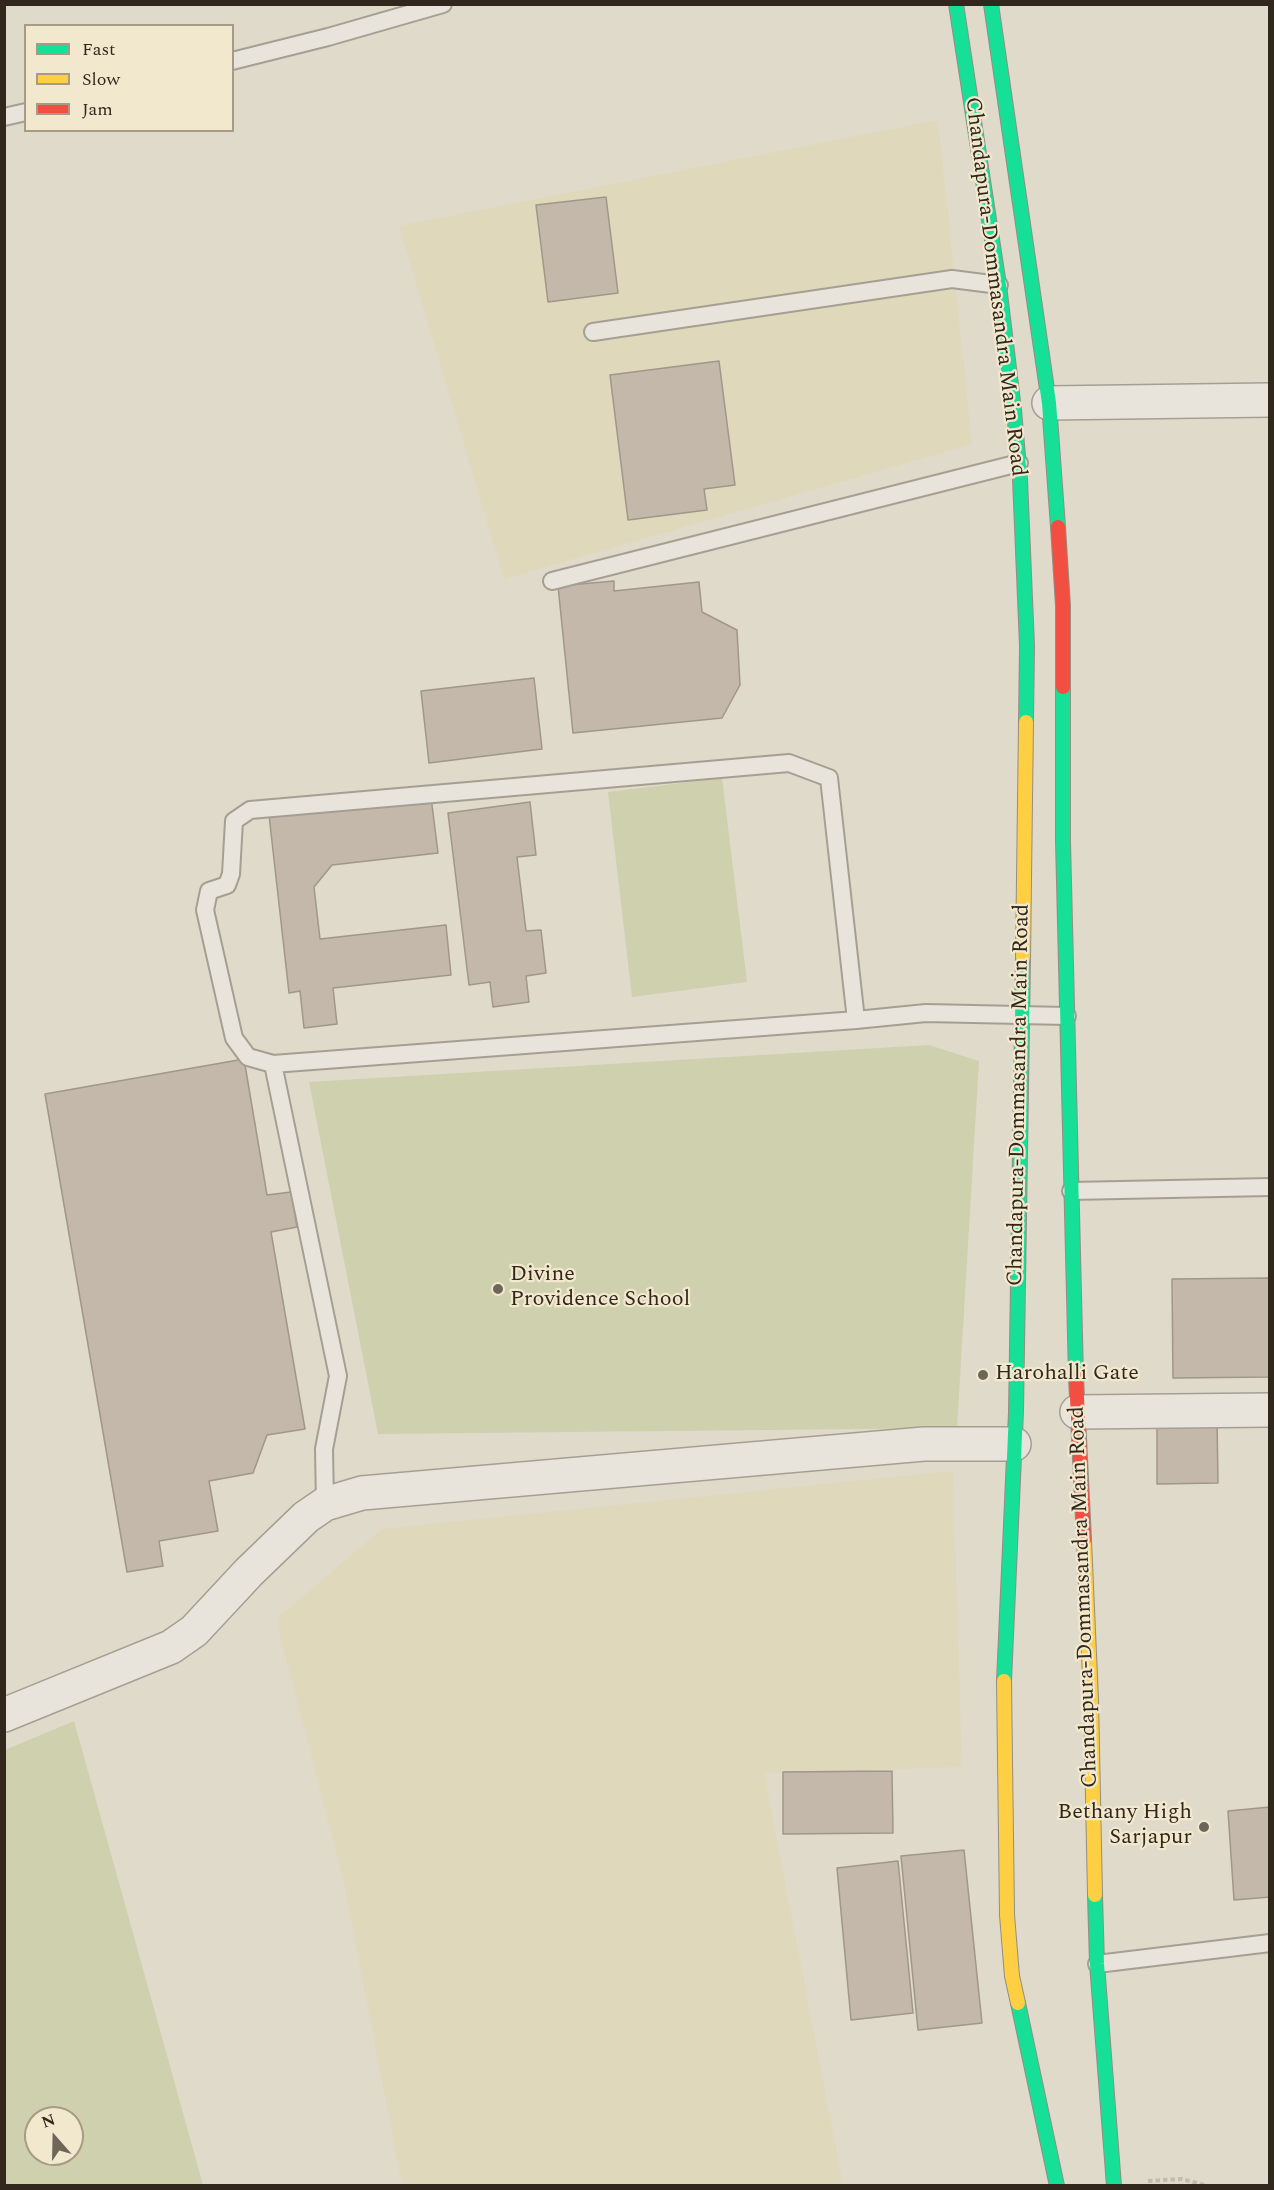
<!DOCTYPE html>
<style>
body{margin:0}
#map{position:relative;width:1274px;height:2190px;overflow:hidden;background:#e0daca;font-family:Spectral,serif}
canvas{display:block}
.frame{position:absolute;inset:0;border:6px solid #32271d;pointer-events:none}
.legend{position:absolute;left:24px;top:24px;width:210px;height:108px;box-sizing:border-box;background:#f2e8ce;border:2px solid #a59b87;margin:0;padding:8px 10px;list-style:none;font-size:18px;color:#32271d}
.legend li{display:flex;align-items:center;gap:12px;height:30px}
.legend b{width:30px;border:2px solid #a59b87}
.north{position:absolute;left:24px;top:2106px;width:60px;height:60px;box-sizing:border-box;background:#f2e8ce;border:2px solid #a59b87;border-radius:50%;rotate:340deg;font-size:16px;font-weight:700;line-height:24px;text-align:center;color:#32271d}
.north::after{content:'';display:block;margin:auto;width:21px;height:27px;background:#6f665a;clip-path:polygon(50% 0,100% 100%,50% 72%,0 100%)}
</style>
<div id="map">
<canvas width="1274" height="2190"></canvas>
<div class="frame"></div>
<ul class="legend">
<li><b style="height:8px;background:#16e098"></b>Fast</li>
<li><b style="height:8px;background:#ffcf43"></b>Slow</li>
<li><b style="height:8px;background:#f24e42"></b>Jam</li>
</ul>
<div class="north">N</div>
</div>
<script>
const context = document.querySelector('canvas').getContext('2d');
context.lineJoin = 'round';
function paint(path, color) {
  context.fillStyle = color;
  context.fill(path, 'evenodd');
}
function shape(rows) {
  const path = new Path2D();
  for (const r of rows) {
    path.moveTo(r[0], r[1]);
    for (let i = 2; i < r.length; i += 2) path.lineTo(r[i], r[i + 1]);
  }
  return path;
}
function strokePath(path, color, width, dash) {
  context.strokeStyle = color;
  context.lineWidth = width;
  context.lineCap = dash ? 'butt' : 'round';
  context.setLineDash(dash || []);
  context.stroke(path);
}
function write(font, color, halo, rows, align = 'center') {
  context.font = font + ' Spectral,serif';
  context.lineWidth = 4.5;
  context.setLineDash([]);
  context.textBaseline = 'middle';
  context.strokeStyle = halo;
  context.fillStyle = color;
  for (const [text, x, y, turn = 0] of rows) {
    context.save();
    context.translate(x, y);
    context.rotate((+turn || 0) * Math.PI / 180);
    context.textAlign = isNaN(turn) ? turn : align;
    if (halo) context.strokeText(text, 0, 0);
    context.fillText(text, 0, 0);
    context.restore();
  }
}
const farmland = shape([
 [938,120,972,444,504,579,399,226],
 [953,1471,962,1767,764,1773,843,2185,402,2185,344,1884,276,1619,382,1529]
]);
const green = shape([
 [722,778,747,982,632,997,608,792],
 [929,1045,979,1061,957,1428,378,1434,309,1082],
 [74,1721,203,2185,5,2185,5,1750],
 [36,2118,72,2118,72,2154,36,2154]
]);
const building = shape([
 [606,197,618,293,548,302,536,205,606,197],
 [719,361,735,485,704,489,707,510,628,520,610,375,719,361],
 [614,581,614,591,699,582,702,612,737,630,740,685,722,718,573,733,558,586,614,581],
 [534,678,542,749,429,763,421,691,534,678],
 [431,797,438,853,332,865,314,887,320,939,446,925,451,975,333,988,337,1024,304,1028,300,991,289,993,269,815,431,797],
 [530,802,536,855,517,857,526,931,541,930,546,973,526,976,529,1002,493,1007,490,982,469,985,448,813,530,802],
 [244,1059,267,1195,291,1192,297,1227,271,1232,305,1429,267,1435,253,1473,209,1481,218,1531,159,1541,163,1566,127,1572,45,1094,244,1059],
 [1270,1278,1270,1377,1173,1378,1172,1279,1270,1278],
 [1217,1419,1218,1483,1157,1484,1157,1420,1217,1419],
 [892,1771,893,1833,783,1834,783,1772,892,1771],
 [1270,1807,1270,1897,1234,1900,1228,1811,1270,1807],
 [964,1850,982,2023,918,2030,901,1856,964,1850],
 [898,1861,913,2013,851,2020,837,1868,898,1861]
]);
const path = shape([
 [1148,2181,1182,2179,1208,2186]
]);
const lane = shape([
 [232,61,328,37,443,4],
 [4,117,26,112],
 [593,332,952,279,999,285],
 [552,581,1019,463],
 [856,1020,829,778,789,763,250,810,234,821,231,874,227,885,209,891,205,910,234,1038,248,1057,273,1064,856,1020,926,1013,1067,1016],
 [273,1064,338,1376,324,1449,325,1504],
 [1071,1191,1270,1187],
 [1097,1964,1270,1943]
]);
const street = shape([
 [1049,403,1270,400],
 [1077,1412,1270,1410],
 [4,1715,171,1647,194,1631,249,1572,306,1517,325,1504,362,1493,924,1444,1014,1444]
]);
const fast = shape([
 [956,4,999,285,1014,410,1020,479,1027,646,1026,722],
 [991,4,1049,403,1058,527],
 [1063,687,1063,841,1076,1377],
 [1004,1681,1016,1412,1023,957],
 [1095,1895,1097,1964,1114,2186],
 [1018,2003,1057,2186]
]);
const slow = shape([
 [1023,957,1026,722],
 [1084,1540,1091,1700,1095,1895],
 [1004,1681,1007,1915,1012,1976,1018,2003]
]);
const jam = shape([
 [1058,527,1063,606,1063,687],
 [1076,1377,1084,1540]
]);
const markers = [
 [498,1289,6,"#6f665a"],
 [983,1375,6,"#6f665a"],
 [1204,1827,6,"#6f665a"]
];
const streetNames = [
 ["Chandapura-Dommasandra Main Road",994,287,83],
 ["Chandapura-Dommasandra Main Road",1020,1095,-89],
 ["Chandapura-Dommasandra Main Road",1085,1597,-92]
];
const poiNames = [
 ["Divine",510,1276],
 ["Providence School",510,1301],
 ["Harohalli Gate",995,1375],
 ["Bethany High",1192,1814,"right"],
 ["Sarjapur",1192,1839,"right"]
];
paint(farmland, '#dfd8bb');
paint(green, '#cfd0ad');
paint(building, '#c4b8ab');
strokePath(building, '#a0968a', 1.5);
strokePath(lane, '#a59f93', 20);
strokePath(street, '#a59f93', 36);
strokePath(fast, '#948e83', 16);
strokePath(slow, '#948e83', 16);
strokePath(jam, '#948e83', 16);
strokePath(path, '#c1bbb2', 4, [4.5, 3]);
strokePath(lane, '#e8e4db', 16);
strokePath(street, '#e8e4db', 33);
strokePath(fast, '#16e098', 14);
strokePath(slow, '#ffcf43', 14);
strokePath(jam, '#f24e42', 14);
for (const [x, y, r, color] of markers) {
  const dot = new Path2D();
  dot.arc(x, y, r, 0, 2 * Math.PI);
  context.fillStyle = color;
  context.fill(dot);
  strokePath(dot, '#f2e8ce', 2);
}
write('22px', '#32271d', '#f2e8ce', streetNames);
write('22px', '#32271d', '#f2e8ce', poiNames, 'left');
</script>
